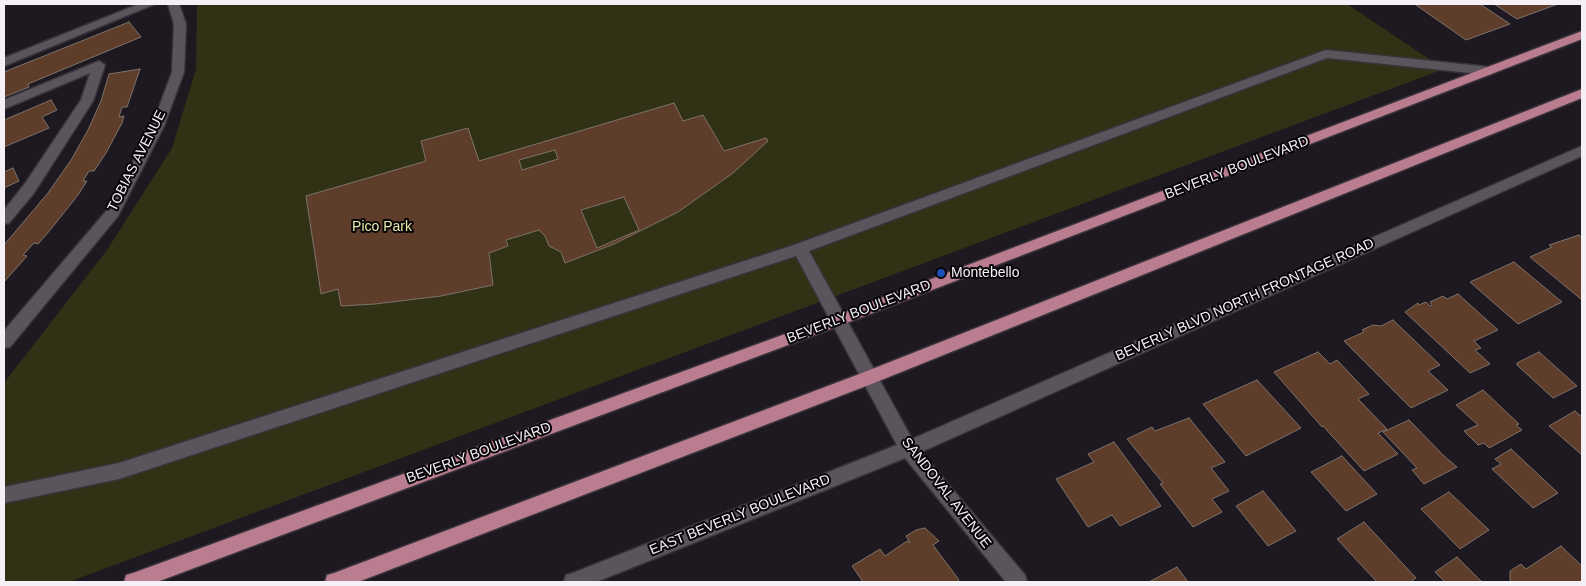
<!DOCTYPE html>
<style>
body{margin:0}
#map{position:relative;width:1586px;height:586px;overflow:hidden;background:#1e1820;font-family:Arial,sans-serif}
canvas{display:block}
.frame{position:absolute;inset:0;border:5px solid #f4f0f6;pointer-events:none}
</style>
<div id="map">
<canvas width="1586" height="586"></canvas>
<div class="frame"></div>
</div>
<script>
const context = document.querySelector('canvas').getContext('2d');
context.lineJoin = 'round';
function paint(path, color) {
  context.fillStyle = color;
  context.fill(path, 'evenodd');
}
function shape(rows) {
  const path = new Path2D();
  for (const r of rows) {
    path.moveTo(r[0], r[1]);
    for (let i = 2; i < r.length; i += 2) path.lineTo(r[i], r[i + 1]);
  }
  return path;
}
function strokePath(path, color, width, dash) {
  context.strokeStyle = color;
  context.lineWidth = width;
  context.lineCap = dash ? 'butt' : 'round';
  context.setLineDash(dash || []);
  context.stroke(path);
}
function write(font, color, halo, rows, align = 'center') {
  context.font = font + ' Arial,sans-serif';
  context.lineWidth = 4;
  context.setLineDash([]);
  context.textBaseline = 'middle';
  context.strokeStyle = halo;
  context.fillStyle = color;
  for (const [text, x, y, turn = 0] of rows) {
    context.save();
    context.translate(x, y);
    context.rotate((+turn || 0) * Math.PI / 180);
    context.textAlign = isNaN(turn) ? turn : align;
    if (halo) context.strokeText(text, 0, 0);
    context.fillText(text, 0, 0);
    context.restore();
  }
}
const green = shape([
 [197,4,1347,4,1444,69,69,582,4,582,4,383,107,250,172,148,196,69]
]);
const building = shape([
 [1421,4,1480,4,1510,24,1466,40,1416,5,1421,4],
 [1494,4,1558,4,1517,19,1494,4],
 [129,22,141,37,28,84,29,87,4,97,4,72,129,22],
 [140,69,127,107,122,107,119,117,124,116,122,123,106,153,94,171,89,171,83,181,87,181,78,195,51,229,38,244,34,243,23,255,27,256,4,282,4,245,48,193,71,160,88,130,101,101,109,74,140,69],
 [51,100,57,110,42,117,49,128,4,147,4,120,51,100],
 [674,103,683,121,703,115,724,151,766,138,768,141,733,173,678,212,614,244,565,263,561,252,549,246,545,236,539,230,506,240,508,246,489,253,493,285,441,296,375,304,341,306,338,289,321,294,306,196,426,161,421,141,468,128,479,161,674,103],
 [555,150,558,159,522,170,519,160,555,150],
 [624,197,639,230,597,248,581,210,624,197],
 [13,168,19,181,4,188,4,172,13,168],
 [1579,235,1582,238,1582,300,1530,257,1552,247,1549,245,1579,235],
 [1514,262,1562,302,1518,324,1470,282,1514,262],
 [1458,294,1498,330,1474,341,1481,348,1475,350,1490,364,1470,373,1405,312,1418,303,1419,305,1426,302,1430,306,1432,305,1430,302,1443,296,1447,299,1458,294],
 [1393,320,1440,365,1428,371,1448,390,1411,408,1344,341,1364,332,1362,330,1373,325,1381,326,1393,320],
 [1318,352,1330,364,1337,360,1369,394,1358,399,1387,429,1378,433,1398,454,1364,471,1323,426,1322,427,1274,372,1318,352],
 [1539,352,1577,386,1553,398,1517,365,1517,363,1539,352],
 [1257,380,1301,428,1246,456,1203,404,1257,380],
 [1483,390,1519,424,1516,425,1522,430,1489,448,1484,443,1478,445,1464,431,1478,425,1456,405,1483,390],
 [1575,411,1582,417,1582,455,1549,426,1575,411],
 [1189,418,1225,462,1211,468,1229,491,1212,499,1222,512,1193,527,1160,484,1163,483,1127,439,1152,427,1155,431,1189,418],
 [1409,420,1444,456,1457,467,1424,484,1412,470,1417,468,1383,432,1409,420],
 [1114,442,1161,506,1120,526,1112,515,1088,527,1056,479,1094,462,1088,454,1114,442],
 [1511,449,1558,493,1533,508,1492,469,1501,464,1495,459,1511,449],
 [1342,456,1377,494,1346,511,1311,472,1342,456],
 [1263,491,1296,531,1268,546,1236,506,1263,491],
 [1449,492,1489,530,1460,549,1421,509,1449,492],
 [1364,522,1416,578,1410,582,1377,582,1337,539,1364,522],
 [925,528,939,541,933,545,959,580,957,582,863,582,852,566,880,549,885,556,907,541,910,543,906,536,916,530,925,528],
 [1561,546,1582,566,1582,582,1512,582,1510,580,1510,571,1521,564,1526,569,1561,546],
 [1457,557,1482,582,1445,582,1435,572,1457,557],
 [1177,567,1188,582,1149,582,1177,567]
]);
const minor = shape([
 [139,4,155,4,4,66,4,58,139,4],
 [168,4,179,4,186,24,184,72,164,126,118,216,10,347,4,348,4,331,108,209,152,126,172,72,174,24,168,4],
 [1326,50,1490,67,1496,71,1490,75,1327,58,809,251,912,439,1582,146,1582,156,921,452,1025,575,1027,582,1006,582,905,458,596,582,564,582,566,575,573,573,897,445,796,256,119,479,4,503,4,487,119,463,794,245,1326,50],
 [99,61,105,65,93,101,34,193,9,223,4,224,4,210,24,185,81,100,90,73,4,109,4,100,99,61]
]);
const major = shape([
 [1582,31,1582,39,844,324,157,582,124,582,126,575,133,573,834,316,1582,31],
 [1582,89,1582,98,874,383,358,582,325,582,327,575,334,573,862,373,1582,89]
]);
const markers = [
 [941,273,5,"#1a4fb4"]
];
const streetNames = [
 ["TOBIAS AVENUE",137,161,-63],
 ["BEVERLY BOULEVARD",1237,168,-21],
 ["BEVERLY BLVD NORTH FRONTAGE ROAD",1245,300,-24],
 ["BEVERLY BOULEVARD",859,312,-21],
 ["BEVERLY BOULEVARD",479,453,-20],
 ["SANDOVAL AVENUE",946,493,52],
 ["EAST BEVERLY BOULEVARD",740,515,-22]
];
const parkNames = [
 ["Pico Park",382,227]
];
const poiNames = [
 ["Montebello",951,273]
];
paint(green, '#313215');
paint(building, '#5e3e2b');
strokePath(building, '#7e726b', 1);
strokePath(minor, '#373339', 3);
strokePath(major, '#373339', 3);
paint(minor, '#5b545d');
paint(major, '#ba7c8f');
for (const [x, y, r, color] of markers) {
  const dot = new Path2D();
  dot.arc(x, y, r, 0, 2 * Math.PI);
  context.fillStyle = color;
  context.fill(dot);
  strokePath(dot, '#070508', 2);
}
write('14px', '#f4f0f6', '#070508', streetNames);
write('14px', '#e4e9a8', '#070508', parkNames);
write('14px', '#f4f0f6', '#070508', poiNames, 'left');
</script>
